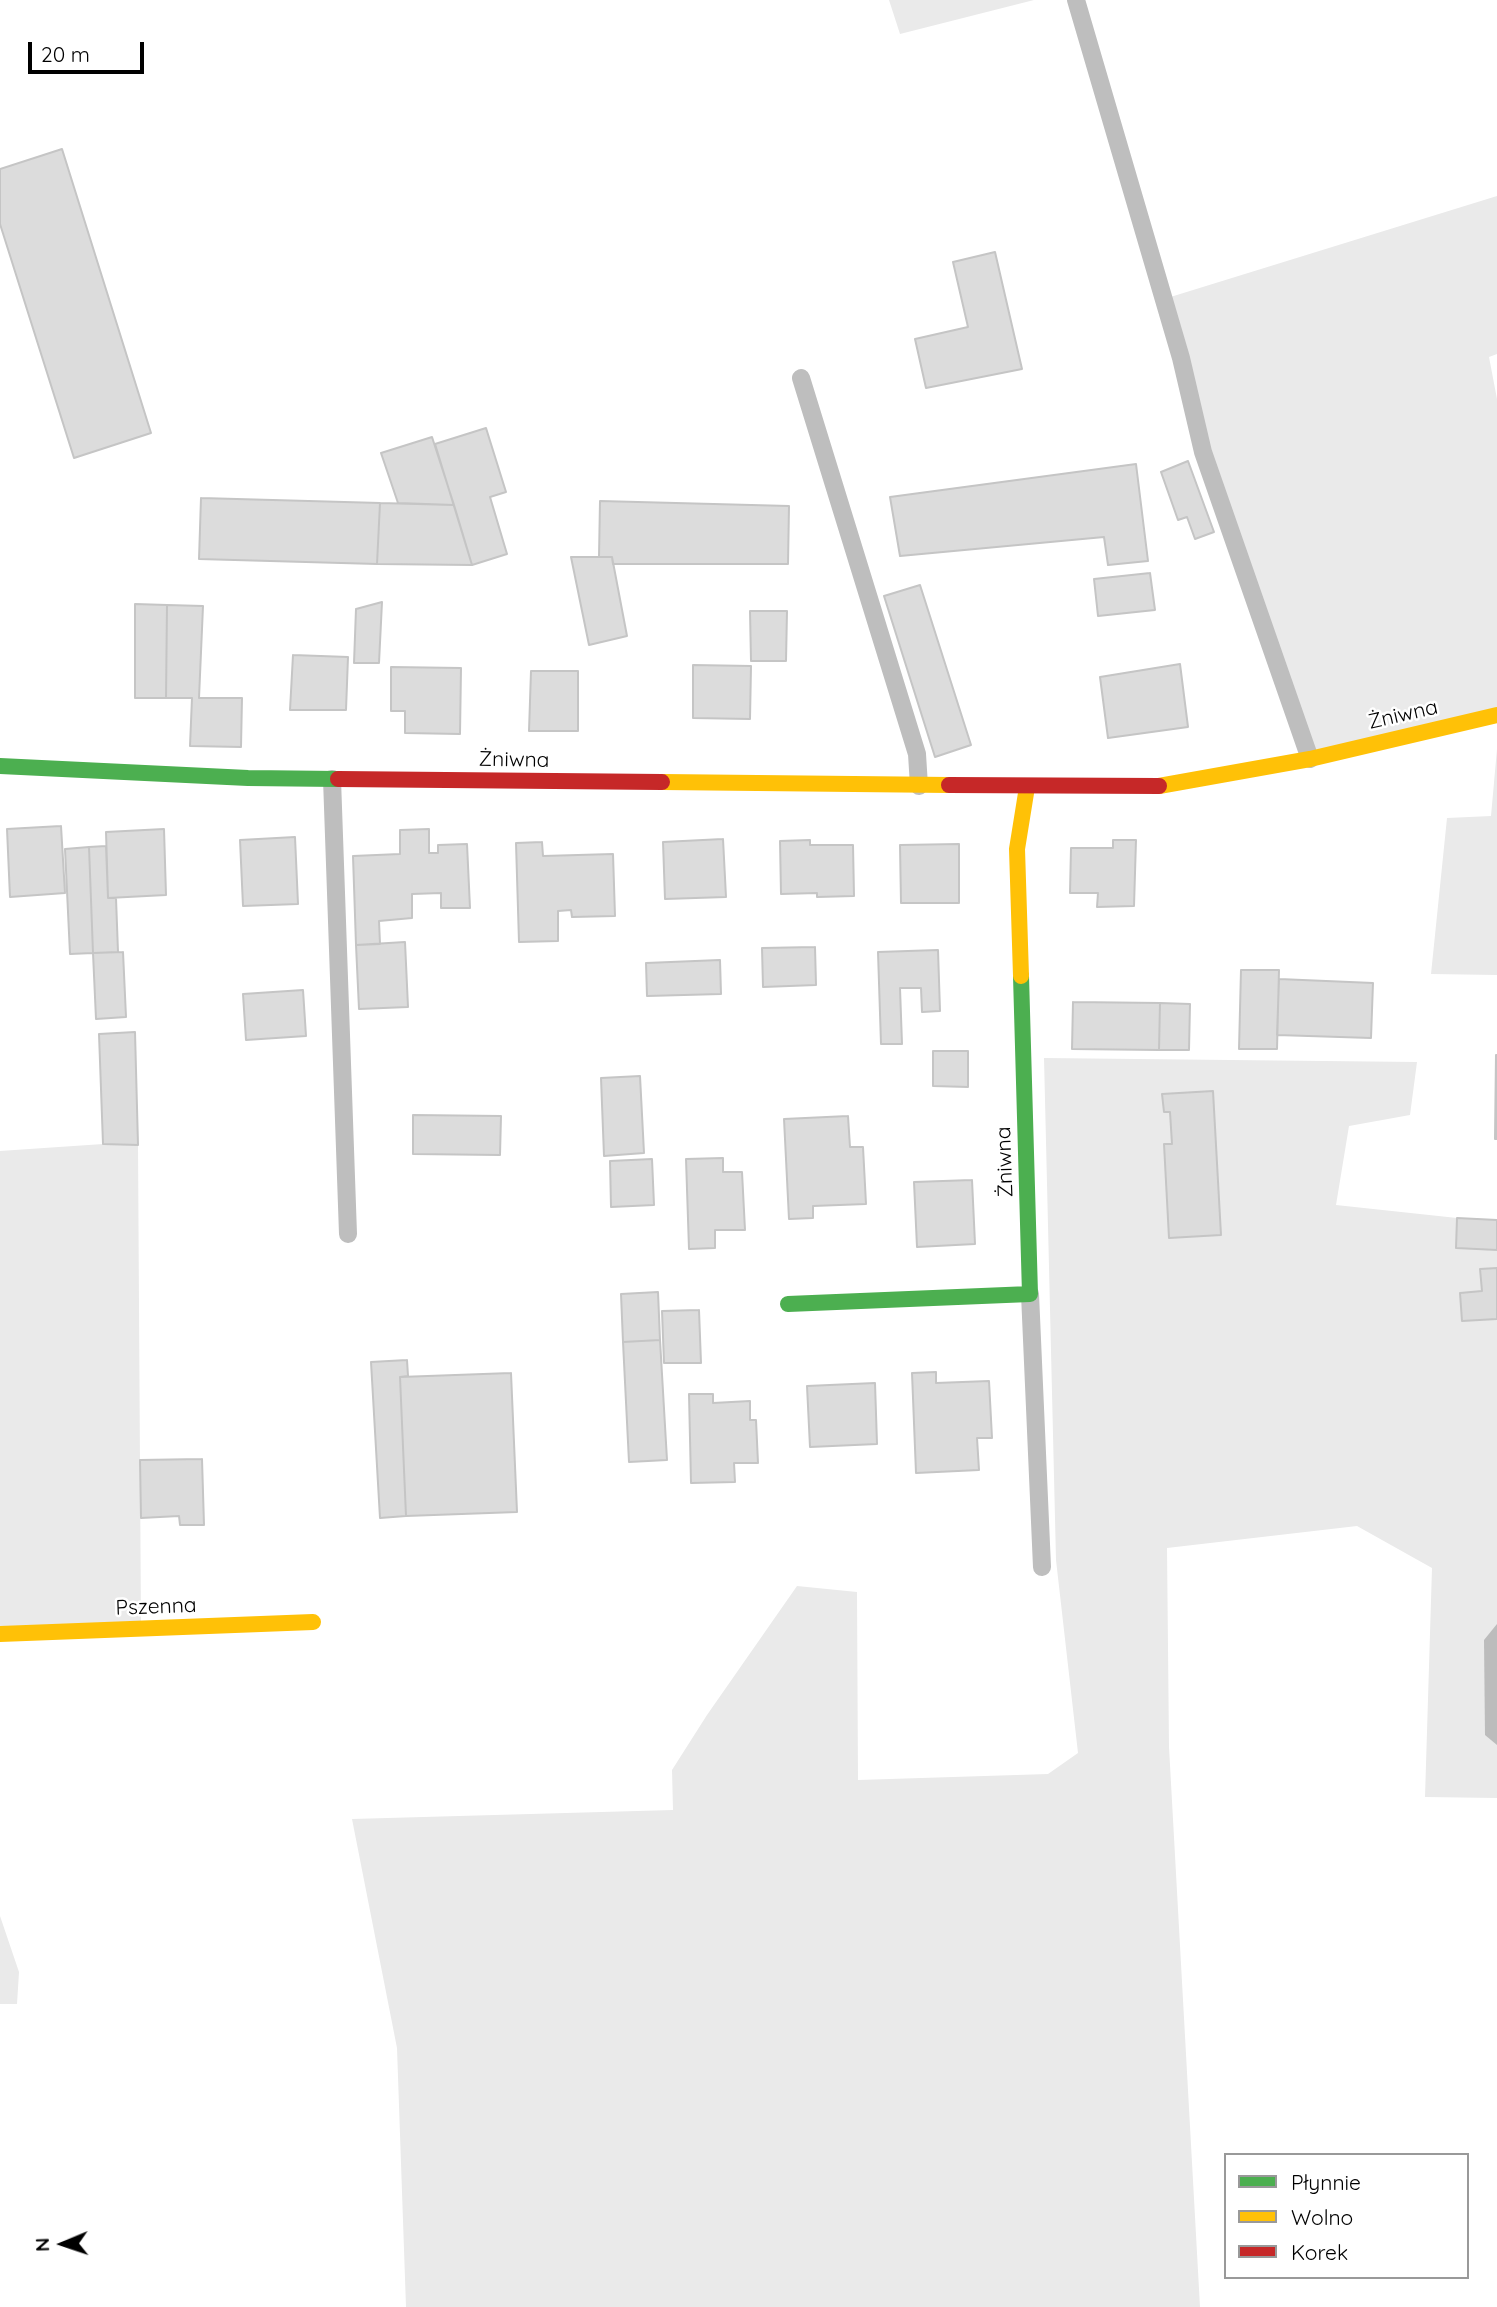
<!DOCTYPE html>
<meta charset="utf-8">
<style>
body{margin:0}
#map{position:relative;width:1497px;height:2307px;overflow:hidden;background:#fff;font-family:Quicksand,sans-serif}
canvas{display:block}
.legend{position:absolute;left:1224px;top:2153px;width:245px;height:126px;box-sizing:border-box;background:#fff;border:2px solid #999;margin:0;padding:9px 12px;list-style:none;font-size:21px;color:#000}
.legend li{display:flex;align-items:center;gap:14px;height:35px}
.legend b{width:35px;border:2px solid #999}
.north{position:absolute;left:28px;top:2209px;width:70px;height:70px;-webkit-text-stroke:5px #fff;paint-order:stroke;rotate:268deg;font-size:19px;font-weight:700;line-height:28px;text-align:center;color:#000}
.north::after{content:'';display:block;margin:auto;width:24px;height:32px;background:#000;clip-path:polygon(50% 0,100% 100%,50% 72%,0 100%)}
.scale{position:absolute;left:28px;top:42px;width:116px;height:32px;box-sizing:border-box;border:4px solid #000;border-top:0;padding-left:9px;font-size:21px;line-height:24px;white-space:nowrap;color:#000;-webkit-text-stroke:5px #fff;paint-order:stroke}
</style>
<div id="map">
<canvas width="1497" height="2307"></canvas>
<ul class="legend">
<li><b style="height:9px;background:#4caf50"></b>Płynnie</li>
<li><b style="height:9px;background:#ffc107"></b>Wolno</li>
<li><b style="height:9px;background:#c62828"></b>Korek</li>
</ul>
<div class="north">N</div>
<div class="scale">20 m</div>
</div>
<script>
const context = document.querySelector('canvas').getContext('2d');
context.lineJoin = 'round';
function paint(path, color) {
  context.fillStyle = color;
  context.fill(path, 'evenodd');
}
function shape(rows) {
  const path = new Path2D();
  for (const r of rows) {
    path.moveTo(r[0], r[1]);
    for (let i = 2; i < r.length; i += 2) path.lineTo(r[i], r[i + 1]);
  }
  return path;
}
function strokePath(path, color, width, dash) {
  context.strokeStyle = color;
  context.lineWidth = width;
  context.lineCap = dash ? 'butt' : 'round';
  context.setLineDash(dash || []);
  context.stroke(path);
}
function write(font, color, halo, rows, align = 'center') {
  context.font = font + ' Quicksand,sans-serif';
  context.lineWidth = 5;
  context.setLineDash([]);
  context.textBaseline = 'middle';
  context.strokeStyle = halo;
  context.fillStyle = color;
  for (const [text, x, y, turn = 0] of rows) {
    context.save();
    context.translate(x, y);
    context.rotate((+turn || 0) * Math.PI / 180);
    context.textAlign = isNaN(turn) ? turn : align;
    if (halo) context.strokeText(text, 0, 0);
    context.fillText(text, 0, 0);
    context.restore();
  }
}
const green = shape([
 [889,0,1034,0,900,34],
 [1497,196,1497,354,1489,357,1497,399,1497,715,1310,759,1253,596,1164,299],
 [1497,749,1497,975,1431,974,1447,818,1491,816],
 [1044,1058,1417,1062,1410,1115,1349,1126,1336,1205,1457,1218,1497,1220,1497,1798,1425,1797,1432,1568,1357,1526,1167,1548,1169,1747,1200,2307,406,2307,397,2048,352,1819,673,1810,672,1770,707,1715,797,1586,857,1592,858,1780,1048,1774,1078,1753,1056,1560],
 [103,1144,138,1145,141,1628,0,1634,0,1151],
 [0,1916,19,1972,17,2004,0,2004]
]);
const water = shape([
 [1497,1624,1497,1745,1485,1735,1484,1640]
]);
const building = shape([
 [62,149,151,433,74,458,0,224,0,169,62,149],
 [995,252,1022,369,926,388,915,339,968,327,953,262,995,252],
 [486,428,506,492,490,497,507,554,472,565,435,444,486,428],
 [432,437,454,505,398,503,381,453,432,437],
 [1188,461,1214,532,1195,539,1187,517,1178,520,1161,472,1188,461],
 [1136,464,1148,561,1108,565,1104,537,900,556,890,497,1136,464],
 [201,498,380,503,377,564,199,559,201,498],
 [600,501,789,506,788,564,613,564,612,557,599,557,600,501],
 [380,503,454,505,472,565,377,564,380,503],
 [571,557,612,557,627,636,589,645,571,557],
 [1150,573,1155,610,1098,616,1094,579,1150,573],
 [920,585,971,745,935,757,884,596,920,585],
 [382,602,379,663,354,663,356,609,382,602],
 [135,604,167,605,166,698,135,698,135,604],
 [167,605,203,606,199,698,242,698,241,747,190,746,192,698,166,698,167,605],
 [750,611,787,611,786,661,751,661,750,611],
 [293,655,348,657,346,710,290,710,293,655],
 [1180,664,1188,727,1108,738,1100,677,1180,664],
 [693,665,751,666,750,719,693,718,693,665],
 [391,667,461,668,460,734,405,733,405,711,391,711,391,667],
 [531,671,578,671,578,731,529,731,531,671],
 [61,826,65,893,10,897,7,829,61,826],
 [164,829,166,895,108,898,106,832,164,829],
 [429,829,429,853,438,853,438,845,467,844,470,908,441,908,441,893,412,894,412,918,379,921,380,944,356,945,353,856,400,854,400,830,429,829],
 [295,837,298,904,243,906,240,840,295,837],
 [723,839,726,897,665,899,663,842,723,839],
 [810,840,810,845,853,845,854,896,817,897,817,893,781,894,780,841,810,840],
 [1113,840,1136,840,1134,906,1097,907,1098,893,1070,893,1071,848,1113,848,1113,840],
 [542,842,543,856,613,854,615,916,572,917,571,910,558,911,558,941,519,942,516,843,542,842],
 [959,844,959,903,901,903,900,845,959,844],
 [106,846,108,898,116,898,118,952,93,953,89,847,106,846],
 [89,847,93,953,70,954,65,849,89,847],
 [405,942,408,1007,359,1009,356,945,405,942],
 [815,947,816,985,763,987,762,948,815,947],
 [938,950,940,1011,922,1012,921,988,900,988,902,1044,881,1044,878,952,938,950],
 [123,952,126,1017,96,1019,93,953,123,952],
 [720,960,721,994,647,996,646,963,720,960],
 [1241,970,1279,970,1277,1049,1239,1049,1241,970],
 [1279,979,1373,983,1371,1038,1277,1035,1279,979],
 [303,990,306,1036,246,1040,243,994,303,990],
 [1073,1002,1160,1003,1159,1050,1072,1049,1073,1002],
 [1160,1003,1190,1004,1189,1050,1159,1050,1160,1003],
 [135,1032,138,1145,103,1144,99,1034,135,1032],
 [933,1051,968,1051,968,1087,933,1086,933,1051],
 [1496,1055,1497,1055,1497,1139,1495,1139,1496,1055],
 [640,1076,644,1153,604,1156,601,1078,640,1076],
 [1213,1091,1221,1235,1169,1238,1164,1144,1172,1144,1170,1112,1164,1112,1162,1094,1213,1091],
 [413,1115,501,1116,500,1155,413,1154,413,1115],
 [848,1116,850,1147,863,1147,866,1204,813,1206,813,1218,789,1219,784,1119,848,1116],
 [723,1158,723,1172,742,1172,745,1230,715,1230,715,1248,689,1249,686,1159,723,1158],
 [652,1159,654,1205,611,1207,610,1161,652,1159],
 [972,1180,975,1244,917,1247,914,1182,972,1180],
 [1457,1218,1497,1220,1497,1250,1456,1248,1457,1218],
 [1497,1268,1497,1319,1462,1321,1460,1293,1482,1291,1480,1269,1497,1268],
 [658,1292,660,1340,623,1342,621,1294,658,1292],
 [699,1310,701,1363,664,1363,662,1311,699,1310],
 [660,1340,667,1460,629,1462,623,1342,660,1340],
 [407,1360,408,1376,400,1377,406,1516,380,1518,371,1362,407,1360],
 [936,1372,936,1383,989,1381,992,1438,977,1438,979,1470,916,1473,912,1373,936,1372],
 [511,1373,517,1512,406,1516,400,1377,511,1373],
 [875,1383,877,1444,810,1447,807,1386,875,1383],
 [689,1394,713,1394,713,1403,750,1401,750,1420,756,1420,758,1463,734,1463,735,1482,691,1483,689,1394],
 [202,1459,204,1525,180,1525,179,1516,141,1518,140,1460,202,1459]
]);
const lane = shape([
 [1076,0,1181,358,1203,452,1310,759],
 [801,378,917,754,919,786],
 [332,779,348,1234],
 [1030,1294,1042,1567]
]);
const fast = shape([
 [0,766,248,778,338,779],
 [788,1304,1030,1294,1021,976]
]);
const slow = shape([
 [662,782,949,785],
 [1159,786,1310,759,1497,715],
 [1021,976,1017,849,1027,787],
 [0,1634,313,1622]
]);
const jam = shape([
 [338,779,662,782],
 [949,785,1159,786]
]);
const streetNames = [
 ["Żniwna",1403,715,-13],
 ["Żniwna",514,760,1],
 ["Żniwna",1005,1162,-92],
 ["Pszenna",156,1607,-2]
];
paint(green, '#eaeaea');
paint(water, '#bcbcbc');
paint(building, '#dcdcdc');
strokePath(building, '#c5c5c5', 2);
strokePath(lane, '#bebebe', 18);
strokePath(fast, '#4caf50', 16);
strokePath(slow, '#ffc107', 16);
strokePath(jam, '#c62828', 16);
write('21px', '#000', '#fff', streetNames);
</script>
